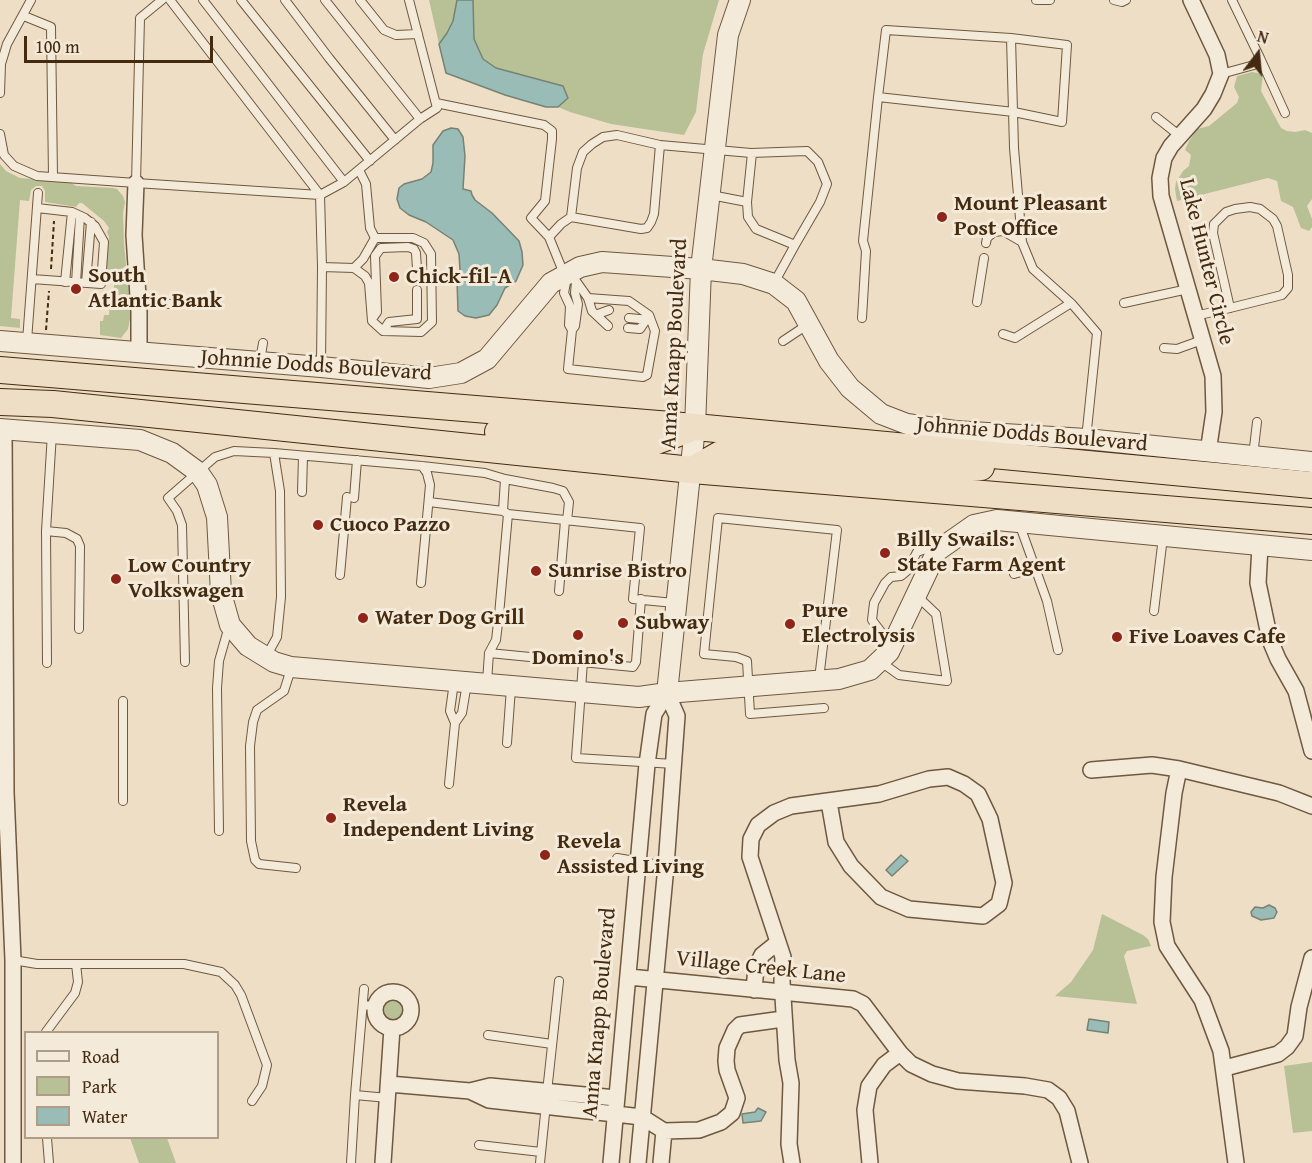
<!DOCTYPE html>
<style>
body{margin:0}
#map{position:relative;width:1312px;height:1163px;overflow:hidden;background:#eedec6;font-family:"Gentium Book Plus",serif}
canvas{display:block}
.legend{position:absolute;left:24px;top:1031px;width:195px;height:108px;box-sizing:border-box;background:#f4eada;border:2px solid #ae9e89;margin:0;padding:8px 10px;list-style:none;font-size:18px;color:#442b10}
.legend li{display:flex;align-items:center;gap:12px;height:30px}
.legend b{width:30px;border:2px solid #ae9e89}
.north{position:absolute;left:1228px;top:24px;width:60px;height:60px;-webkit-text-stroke:4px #f4eada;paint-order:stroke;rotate:16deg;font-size:16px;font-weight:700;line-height:24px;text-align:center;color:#442b10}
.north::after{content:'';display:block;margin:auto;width:21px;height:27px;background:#442b10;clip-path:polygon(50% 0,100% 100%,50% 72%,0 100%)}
.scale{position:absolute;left:24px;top:36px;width:189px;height:27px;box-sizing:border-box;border:3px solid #442b10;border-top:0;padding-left:8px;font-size:18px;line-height:21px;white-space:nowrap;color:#442b10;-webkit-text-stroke:4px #f4eada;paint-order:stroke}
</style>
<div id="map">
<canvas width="1312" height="1163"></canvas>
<ul class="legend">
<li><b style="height:8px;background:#f4eada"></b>Road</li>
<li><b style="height:16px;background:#b8c196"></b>Park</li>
<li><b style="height:16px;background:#99bcb6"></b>Water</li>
</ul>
<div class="north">N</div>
<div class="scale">100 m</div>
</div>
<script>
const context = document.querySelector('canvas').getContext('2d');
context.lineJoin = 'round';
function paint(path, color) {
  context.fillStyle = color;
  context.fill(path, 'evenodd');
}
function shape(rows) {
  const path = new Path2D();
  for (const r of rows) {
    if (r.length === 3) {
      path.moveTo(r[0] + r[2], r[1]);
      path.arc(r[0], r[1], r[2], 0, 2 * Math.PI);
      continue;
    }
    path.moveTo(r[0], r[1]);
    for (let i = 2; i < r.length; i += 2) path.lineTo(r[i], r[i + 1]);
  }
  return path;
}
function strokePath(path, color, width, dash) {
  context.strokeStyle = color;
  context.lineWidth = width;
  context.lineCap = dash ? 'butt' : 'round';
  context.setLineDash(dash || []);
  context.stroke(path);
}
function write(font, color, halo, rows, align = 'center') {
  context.font = font + ' "Gentium Book Plus",serif';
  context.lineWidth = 6;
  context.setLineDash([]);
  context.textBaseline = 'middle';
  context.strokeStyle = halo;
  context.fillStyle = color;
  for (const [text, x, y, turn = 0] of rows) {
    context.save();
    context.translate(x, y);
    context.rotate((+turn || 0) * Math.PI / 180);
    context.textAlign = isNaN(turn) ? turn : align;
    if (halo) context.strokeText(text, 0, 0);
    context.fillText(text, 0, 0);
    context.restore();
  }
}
const green = shape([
 [429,0,457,0,453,21,447,33,439,44],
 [473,0,719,0,703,54,696,112,684,135,611,124,570,112,558,107,568,98,563,86,496,68,483,59,474,39],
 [1252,72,1263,74,1261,91,1281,128,1287,131,1295,132,1305,130,1312,133,1312,199,1307,206,1312,219,1312,227,1309,231,1301,228,1293,207,1281,201,1277,181,1268,178,1177,201,1175,189,1176,182,1183,171,1189,166,1191,155,1185,150,1189,141,1197,129,1209,126,1237,103,1239,97,1234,87,1237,76],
 [0,164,6,171,20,178,70,182,76,186,113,188,117,189,123,196,125,202,123,213,124,244,131,314,128,329,121,338,100,335,100,321,103,321,104,315,109,315,110,298,114,297,114,275,106,274,109,237,107,232,109,228,104,221,82,203,79,203,76,207,45,202,45,191,42,186,36,186,31,190,29,201,20,200,11,318,20,319,20,328,0,326],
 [1102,914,1143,935,1148,939,1151,946,1127,951,1124,956,1137,1004,1055,996,1071,982,1093,950],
 [393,1011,10],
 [1312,1062,1312,1131,1293,1133,1284,1066],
 [130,1138,167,1138,176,1163,139,1163]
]);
const water = shape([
 [457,0,473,0,474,39,483,59,496,68,563,86,568,98,558,107,546,107,505,95,446,73,439,44,447,33,453,21,457,0],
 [451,128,458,129,463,137,465,156,463,189,471,191,472,195,475,200,492,213,519,241,522,252,523,265,516,281,505,288,497,305,489,315,476,318,465,316,458,311,457,281,460,270,459,254,453,240,426,222,409,215,400,208,397,199,399,188,404,184,422,179,431,172,433,163,433,145,443,131,451,128],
 [901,855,908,861,892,876,886,870,901,855],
 [1269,905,1275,908,1277,912,1274,918,1261,920,1252,916,1251,912,1255,907,1263,908,1269,905],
 [1089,1019,1109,1022,1108,1033,1087,1030,1089,1019],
 [758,1108,766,1112,761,1121,743,1123,742,1114,755,1112,758,1108]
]);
const path = shape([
 [51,269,54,221],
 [46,330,49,291]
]);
const service = shape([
 [162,0,140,18,136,183,320,195,344,182,420,119,437,108,409,0],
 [170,0,320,195,322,267,321,365],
 [203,0,344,182],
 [241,0,370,161],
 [285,0,329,58,395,140],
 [325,0,420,119],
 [360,0,384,30,396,35,418,34],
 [1036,0,1050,0],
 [1114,0,1122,2,1126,0],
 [24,16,51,27,53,177],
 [1011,38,1014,148,1022,242,1033,269,1072,304,1097,333,1086,439],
 [1260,58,1285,113],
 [1221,74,1254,65,1260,58,1232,0],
 [0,93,1,64,7,44,31,0],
 [436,103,544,125,552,131,552,139,545,201,531,218,549,237],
 [1156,117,1180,136],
 [0,134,4,155,14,166,37,176,136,183],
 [359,170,366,184,370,228,375,238],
 [711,195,747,202,748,217,756,229,795,245,774,283],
 [747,202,752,153],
 [571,217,577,168,583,152,592,144,603,137,617,135,660,145],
 [986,243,987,238,994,232,1003,231,1022,242],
 [322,267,354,268,365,276,369,283,372,321,383,331,421,332,432,322,431,254,424,243,413,238,375,238,363,259,354,268],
 [564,274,549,237,561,224,571,217,641,229,647,228,651,222,654,214,660,145,751,153,807,151,818,162,827,184,820,202,795,245],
 [568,274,576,281,575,293,578,304,575,326,572,330,568,369,643,377,647,375,655,331,649,315,629,301,588,298,576,281],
 [567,277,564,293,570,306,569,325,572,330],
 [32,279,101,284,104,242,95,226,85,218,72,212,37,208],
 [65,282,72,212],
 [76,283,80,216],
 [86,283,91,222],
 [588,298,592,311,608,326],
 [977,302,984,258],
 [139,303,172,304],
 [1124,303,1188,289],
 [598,314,609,310],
 [1195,316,1230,308,1282,295,1288,288,1288,275,1277,226,1273,219,1260,209,1250,207,1235,209,1226,212,1214,224,1213,233,1230,308],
 [629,318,650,320],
 [862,318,866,251,863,241,878,97,1014,112,1062,122,1067,45,1011,38,886,30,878,97],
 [372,319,377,312,375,256,381,248,408,247,414,249,416,253,417,269],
 [628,328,640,329,646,320],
 [383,331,389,322,417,319,417,290],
 [1003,334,1015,338,1071,303],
 [27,341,38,193],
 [783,341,807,325],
 [1164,348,1177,349,1202,340],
 [260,361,263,343],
 [1253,456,1257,422],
 [505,479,553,488,563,491,569,502,567,521],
 [302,492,303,456],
 [354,498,357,460],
 [429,502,503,511],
 [508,514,640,528,633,599,674,603],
 [1019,523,1047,601,1058,650],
 [46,531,66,533,77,539,80,546,79,629],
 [1014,574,1035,568],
 [340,575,347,497],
 [421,583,430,485,427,473,422,466],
 [559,591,565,521],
 [1154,611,1163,537],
 [891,645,872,620,874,603,885,583,891,577,901,576,907,571,917,552,929,548,937,551],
 [489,653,633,667,636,662,641,599],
 [267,655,277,637,281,597,280,491,274,453],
 [185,662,182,525,177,511,168,498,215,457,234,451,274,453,422,466,485,473,505,479,503,511,508,514,499,615,496,640,489,653,487,682],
 [583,662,576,758,674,764],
 [881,662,899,675,947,681,936,614,917,596],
 [47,663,46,531,52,433],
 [291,669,284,691,257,710,253,722,250,746,251,841,255,860,259,864,296,868],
 [819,679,837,530,718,518,704,654,736,657,747,661,750,714,824,708],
 [123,701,123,801],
 [455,723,462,713,467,683],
 [507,743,511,688],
 [449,784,455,723,450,711,454,682],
 [219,831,217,688,219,661,229,626],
 [617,858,666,866],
 [13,960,37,964,184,964,221,972,235,985,241,995,267,1065,262,1086,252,1101],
 [364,989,355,1095,388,1098],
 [363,1005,375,1006],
 [46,1032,75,993,78,982,76,964],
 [488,1035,552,1044],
 [547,1092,559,981],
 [47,1138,49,1163],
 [479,1145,541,1152],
 [351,1163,355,1095],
 [540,1163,546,1104]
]);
const minor = shape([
 [1191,0,1217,55,1221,74,1213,94,1204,109,1171,146,1164,158,1160,178,1161,196,1213,376,1214,412,1208,452],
 [136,183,134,235,139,312,139,352],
 [4,429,6,792,13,960,13,1163],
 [1260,546,1258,583,1270,640,1278,659,1296,691,1312,751],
 [1179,769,1174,793,1164,877,1162,922,1167,946,1202,1000,1221,1051,1236,1163],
 [1091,770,1152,765,1179,769,1279,793,1312,806],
 [629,977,853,999,863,1004,900,1053,911,1064,932,1074,958,1081,1025,1086,1048,1090,1059,1098,1067,1111,1080,1163],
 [754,990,756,967,762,955,777,943],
 [393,1010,18],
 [1225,1068,1278,1054,1287,1047,1295,1036,1299,1007,1312,958],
 [389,1084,470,1091,489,1100,642,1117,664,1131],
 [470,1091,490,1086,616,1098],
 [383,1163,392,1028],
 [611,1163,647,764,654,714,667,693],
 [638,1163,666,866,677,716,667,693],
 [661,1163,664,1131,699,1130,721,1122,732,1113,737,1098,727,1070,726,1061,727,1048,735,1030,740,1025,783,1019],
 [792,1163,789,1144,791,1083,787,1060,782,981,783,957,750,857,751,839,758,825,774,813,791,806,879,794,929,779,948,777,964,784,978,794,990,819,1004,883,999,904,983,916,909,909,881,897,851,866,836,842,829,802],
 [870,1163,865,1110,869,1086,884,1065,900,1053]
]);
const tertiary = shape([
 [0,341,321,367,429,378,461,373,487,359,551,283,580,267,602,262,701,269,743,274,774,284,796,301,829,361,850,388,881,414,907,424,955,431,1086,439,1312,462],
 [0,429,140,440,172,453,198,472,207,485,217,517,221,593,230,625,248,646,274,662,291,667,639,697,667,693,839,679,870,670,889,652,937,551,974,525,997,520,1312,550],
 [667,693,695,427,701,269,728,35,740,0]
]);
const trunk = shape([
 [0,370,695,427,1312,485],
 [0,402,53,404,692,470,1312,521],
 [498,432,645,445,687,430],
 [692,470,726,451,732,450,887,466,945,469,981,467]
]);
const markers = [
 [942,217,6,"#8f2418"],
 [394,277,6,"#8f2418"],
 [76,289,6,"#8f2418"],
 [318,525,6,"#8f2418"],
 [885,553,6,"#8f2418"],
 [536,571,6,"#8f2418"],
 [116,579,6,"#8f2418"],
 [363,618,6,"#8f2418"],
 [623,623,6,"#8f2418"],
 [790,624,6,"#8f2418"],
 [578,635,6,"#8f2418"],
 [1117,637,6,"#8f2418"],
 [331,818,6,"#8f2418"],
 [545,855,6,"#8f2418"]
];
const poiNames = [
 ["Mount Pleasant",954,204],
 ["Post Office",954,229],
 ["South",88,276],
 ["Atlantic Bank",88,301],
 ["Chick-fil-A",406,277],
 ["Cuoco Pazzo",330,525],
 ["Billy Swails:",897,540],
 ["State Farm Agent",897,565],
 ["Low Country",128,566],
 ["Volkswagen",128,591],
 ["Sunrise Bistro",548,571],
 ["Pure",802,611],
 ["Electrolysis",802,636],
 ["Water Dog Grill",375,618],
 ["Subway",635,623],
 ["Five Loaves Cafe",1129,637],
 ["Domino's",578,658,"center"],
 ["Revela",343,805],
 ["Independent Living",343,830],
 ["Revela",557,842],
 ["Assisted Living",557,867]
];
const streetNames = [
 ["Lake Hunter Circle",1206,262,76],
 ["Anna Knapp Boulevard",675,344,-87],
 ["Johnnie Dodds Boulevard",316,366,4],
 ["Johnnie Dodds Boulevard",1032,435,5],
 ["Village Creek Lane",761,968,6],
 ["Anna Knapp Boulevard",600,1013,-85]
];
paint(green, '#b8c196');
paint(water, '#99bcb6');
strokePath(water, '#778274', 1.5);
strokePath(service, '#6e583e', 10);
strokePath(minor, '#6e583e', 18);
strokePath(tertiary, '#6e583e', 22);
strokePath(trunk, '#442b10', 28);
strokePath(path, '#442b10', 2, [4.5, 3]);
strokePath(service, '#f4eada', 8);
strokePath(minor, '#f4eada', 15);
strokePath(tertiary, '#f4eada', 20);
strokePath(trunk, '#eedec6', 26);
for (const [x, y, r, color] of markers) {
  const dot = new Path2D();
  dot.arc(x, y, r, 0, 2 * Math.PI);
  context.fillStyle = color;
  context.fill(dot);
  strokePath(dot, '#f4eada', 2);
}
write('bold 22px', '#442b10', '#f4eada', poiNames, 'left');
write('22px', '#442b10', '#f4eada', streetNames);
</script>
